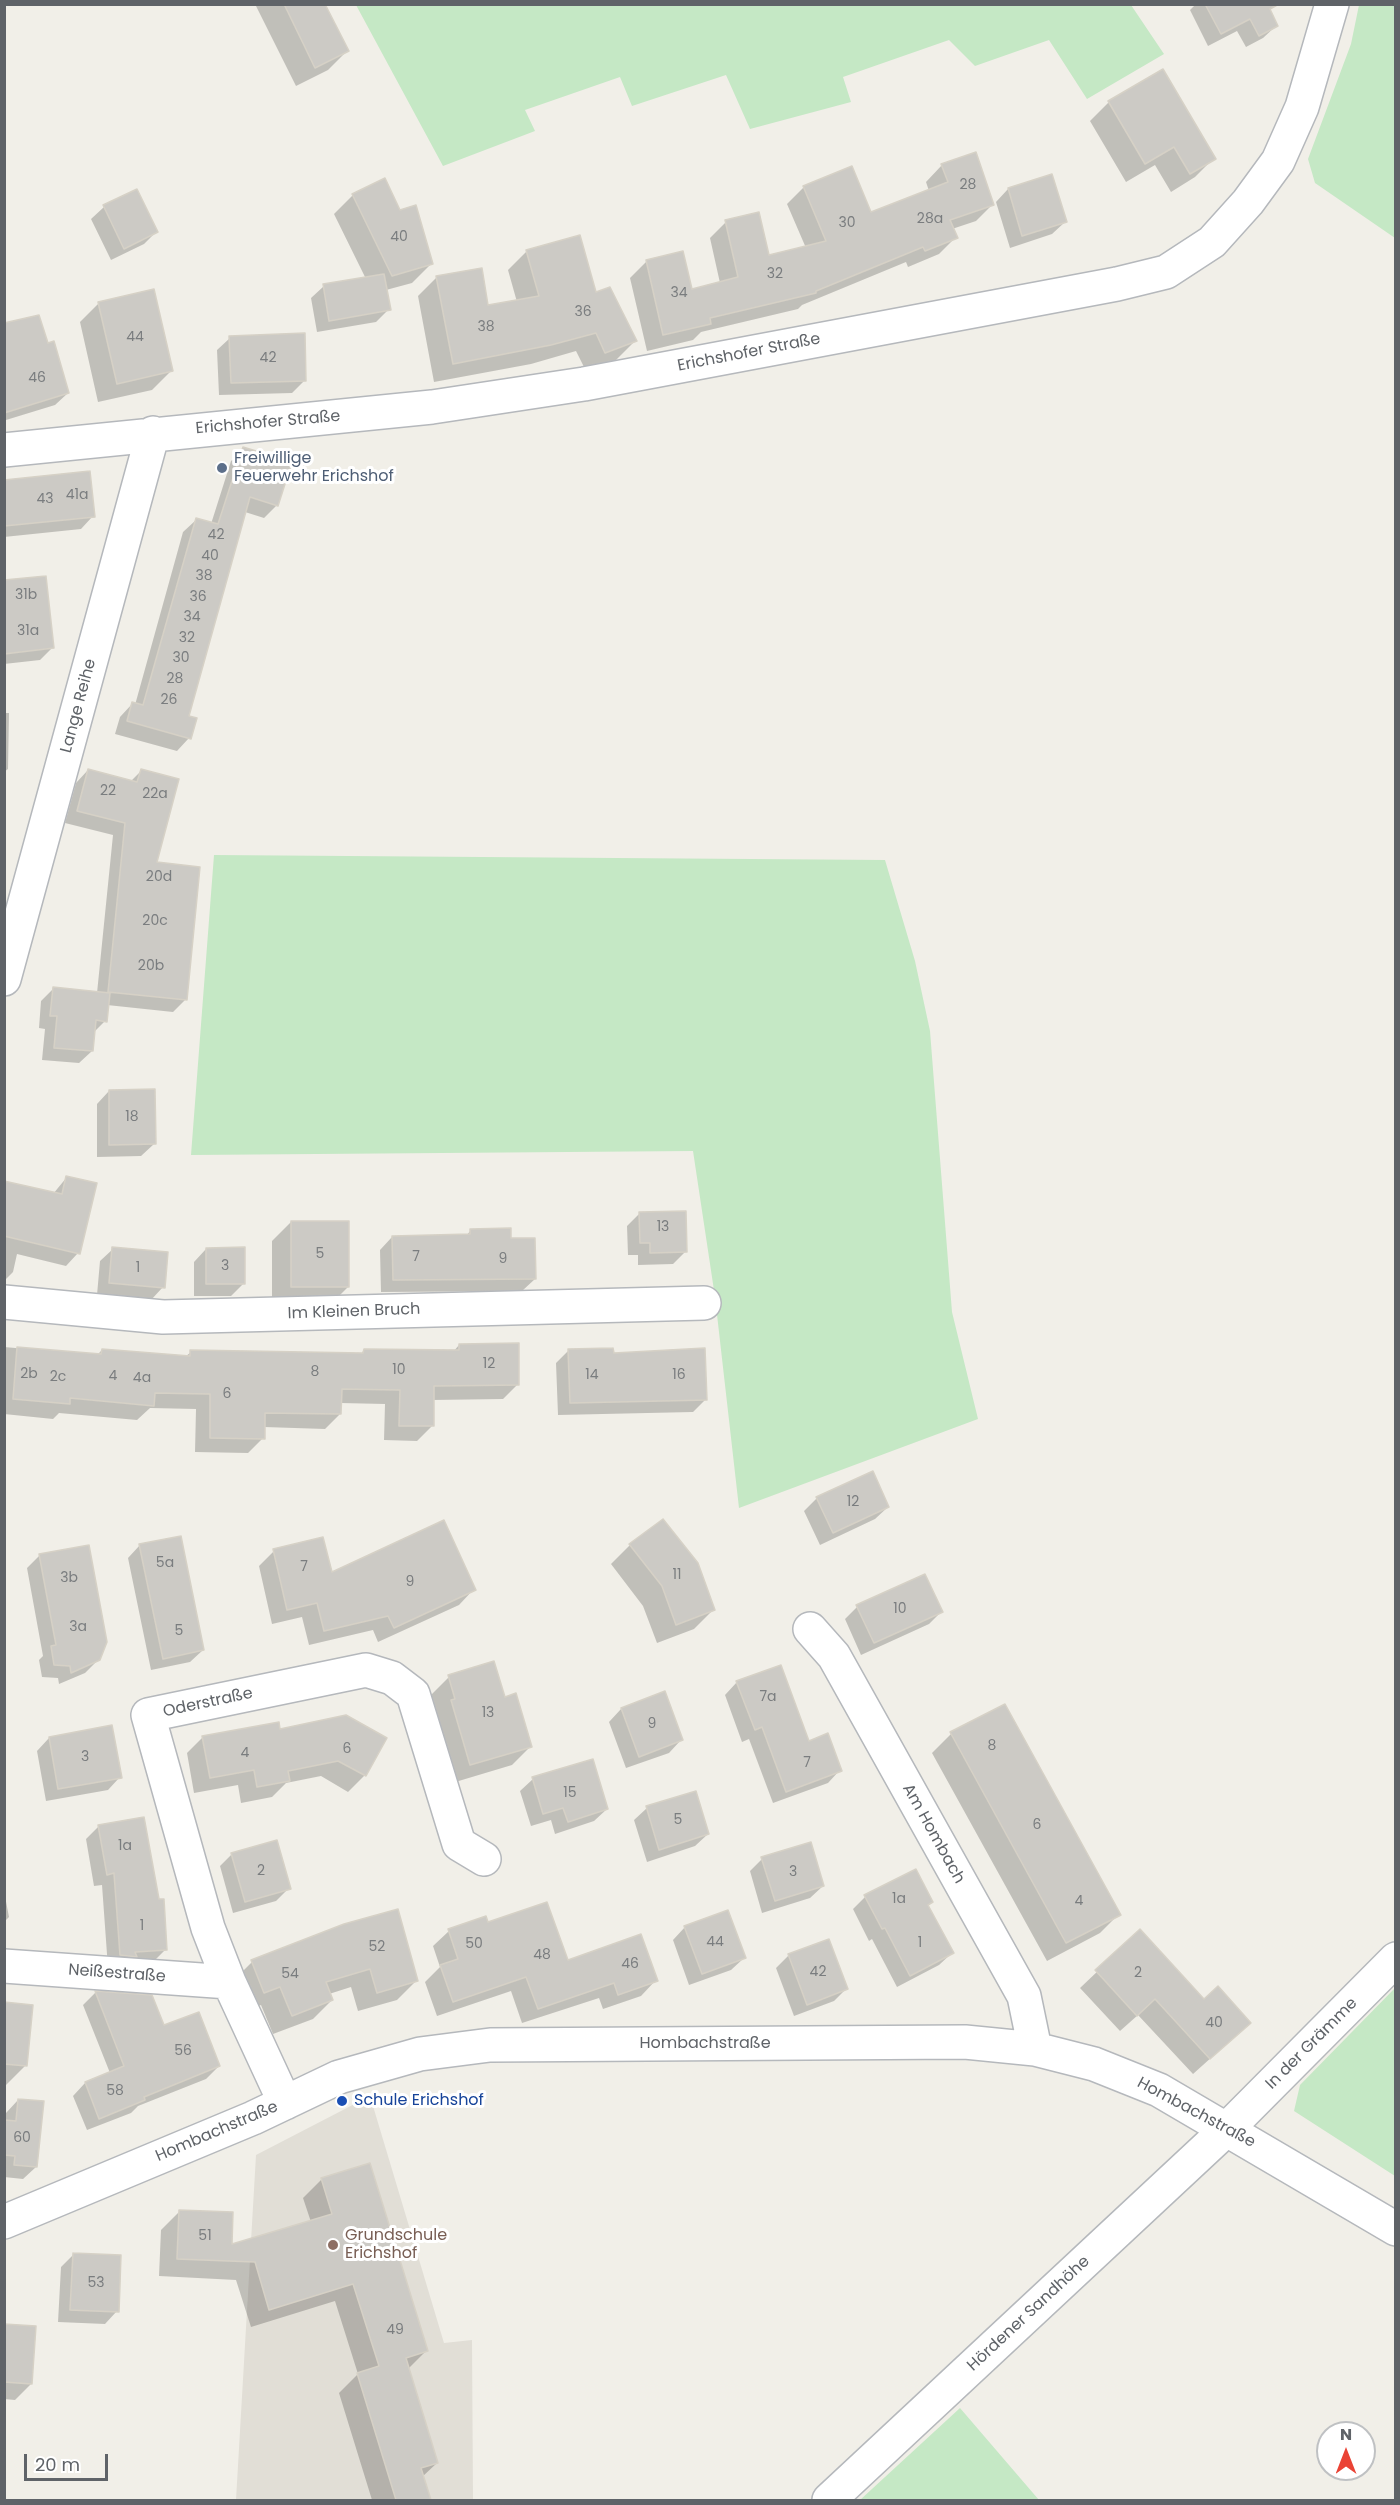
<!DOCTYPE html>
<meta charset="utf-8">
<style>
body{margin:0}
#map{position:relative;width:1400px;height:2505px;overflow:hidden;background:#f1efe8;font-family:Poppins,sans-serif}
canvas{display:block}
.frame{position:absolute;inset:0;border:6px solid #5f6368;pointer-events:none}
.north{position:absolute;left:1316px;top:2421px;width:60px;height:60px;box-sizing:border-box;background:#fff;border:2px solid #bfc1c3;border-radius:50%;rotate:0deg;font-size:16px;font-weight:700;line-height:24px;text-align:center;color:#5f6368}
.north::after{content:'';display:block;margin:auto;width:21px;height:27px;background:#ea4335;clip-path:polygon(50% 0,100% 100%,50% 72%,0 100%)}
.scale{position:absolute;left:24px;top:2454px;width:84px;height:27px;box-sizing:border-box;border:3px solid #5f6368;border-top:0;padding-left:8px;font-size:18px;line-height:21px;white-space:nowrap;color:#5f6368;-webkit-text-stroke:4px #fff;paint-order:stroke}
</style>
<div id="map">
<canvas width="1400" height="2505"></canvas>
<div class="frame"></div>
<div class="north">N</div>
<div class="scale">20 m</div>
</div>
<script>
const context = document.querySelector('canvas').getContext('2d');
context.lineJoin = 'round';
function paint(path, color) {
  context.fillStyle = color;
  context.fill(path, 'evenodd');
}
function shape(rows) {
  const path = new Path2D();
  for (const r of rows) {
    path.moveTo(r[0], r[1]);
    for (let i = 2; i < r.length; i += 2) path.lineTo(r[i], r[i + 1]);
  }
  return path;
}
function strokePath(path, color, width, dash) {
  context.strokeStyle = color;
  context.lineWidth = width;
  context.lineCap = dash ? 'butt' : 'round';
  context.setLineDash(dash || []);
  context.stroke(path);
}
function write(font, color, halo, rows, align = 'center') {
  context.font = font + ' Poppins,sans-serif';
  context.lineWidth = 6;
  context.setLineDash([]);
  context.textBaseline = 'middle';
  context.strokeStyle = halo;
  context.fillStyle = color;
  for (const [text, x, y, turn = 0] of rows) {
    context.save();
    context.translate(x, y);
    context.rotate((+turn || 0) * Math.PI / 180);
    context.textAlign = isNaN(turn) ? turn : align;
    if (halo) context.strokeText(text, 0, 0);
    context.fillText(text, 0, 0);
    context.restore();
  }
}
const education = shape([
 [370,2096,444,2343,472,2340,473,2500,236,2500,256,2155]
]);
const green = shape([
 [356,5,1131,5,1164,54,1087,99,1049,40,975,66,949,40,843,77,851,102,750,129,726,75,632,106,620,77,525,110,535,131,443,166],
 [1359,5,1395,5,1395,238,1315,183,1308,159,1351,44],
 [214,855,885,860,915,961,930,1031,952,1312,978,1419,739,1508,715,1297,693,1151,191,1155],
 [1395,1988,1395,2176,1294,2111,1300,2085],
 [960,2408,1039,2500,860,2500]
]);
const shadow = shape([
 [255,4,323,4,347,51,328,70,296,86],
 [1196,4,1265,4,1276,26,1263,38,1246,47,1237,31,1208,46,1190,10],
 [1109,102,1214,158,1195,177,1171,192,1155,165,1126,182,1090,121],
 [942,165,992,205,976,221,952,229,956,237,939,254,908,267,906,262,802,305,798,309,701,332,693,340,647,351,630,278,647,261,691,291,720,283,710,238,726,222,768,257,806,248,787,204,804,187,870,214,929,191,926,182],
 [1008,189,1065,222,1052,234,1010,248,996,202],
 [353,195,399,211,431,264,412,283,386,290,389,309,376,322,317,332,311,298,324,286,366,279,334,214],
 [104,207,156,232,144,244,111,260,91,219],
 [527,251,635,341,616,360,586,371,576,351,531,364,434,382,418,296,437,277,487,307,517,302,508,270],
 [99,303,171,371,152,390,98,402,80,322],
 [4,325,47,345,68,393,55,405,6,420],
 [230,338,305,380,292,393,219,395,217,350],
 [244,449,277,505,264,518,245,512,187,717,189,738,177,751,115,734,120,717,132,704,135,705,183,532,196,520,211,524,231,461],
 [4,483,93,516,81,529,4,537],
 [4,582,53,647,40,660,4,664],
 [4,713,9,713,8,769,4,772],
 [88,770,130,782,141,771,155,864,186,999,173,1012,107,1005,105,1021,93,1033,92,1051,79,1063,42,1060,45,1029,39,1028,41,1001,54,988,97,993,113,835,65,823,76,783],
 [109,1091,154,1144,141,1156,97,1157,97,1104],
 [67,1177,78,1253,66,1266,17,1254,13,1272,4,1281,4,1182,53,1194],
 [640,1213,686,1251,673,1264,638,1265,638,1255,628,1255,627,1226],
 [291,1222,348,1287,329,1306,272,1305,272,1241],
 [471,1230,535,1279,522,1291,381,1292,380,1250,392,1237,466,1236],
 [113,1249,163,1287,151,1300,97,1295,100,1261],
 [206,1249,244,1283,231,1296,194,1296,194,1262],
 [459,1345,518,1384,503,1399,432,1400,432,1426,417,1441,384,1440,385,1404,340,1403,340,1414,325,1429,264,1427,263,1438,248,1453,195,1452,196,1409,150,1408,137,1420,59,1413,53,1419,4,1414,4,1347,97,1355,102,1350,185,1357,191,1352,360,1355,364,1350,453,1352],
 [569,1350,612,1354,706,1399,693,1412,558,1415,556,1363],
 [817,1498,888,1507,875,1519,820,1545,804,1511],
 [140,1545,203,1650,190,1662,151,1670,128,1558],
 [630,1545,713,1610,694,1629,657,1643,643,1606,611,1564],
 [274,1551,331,1575,474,1589,459,1605,378,1642,373,1630,309,1645,302,1617,272,1624,259,1566],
 [40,1555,98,1660,85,1673,59,1684,58,1678,42,1677,39,1660,43,1656,27,1568],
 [857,1607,941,1612,929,1624,861,1655,845,1619],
 [449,1677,504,1699,531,1746,512,1765,452,1783,430,1696],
 [737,1682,808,1743,840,1770,828,1783,773,1803,749,1739,742,1742,725,1695],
 [664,1693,681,1740,669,1753,626,1768,609,1722,621,1709],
 [279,1730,385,1739,365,1775,348,1792,321,1776,286,1783,272,1797,241,1803,238,1785,194,1793,187,1753,203,1737],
 [951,1734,1119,1914,1100,1933,1047,1961,932,1753],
 [49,1738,120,1777,108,1790,46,1801,37,1751],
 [533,1779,607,1809,594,1821,555,1834,551,1820,531,1826,520,1791],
 [647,1808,708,1834,695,1846,647,1862,634,1820],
 [99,1826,166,1949,153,1962,108,1968,102,1885,94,1886,86,1839],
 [232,1854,289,1888,276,1901,233,1913,220,1866],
 [762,1859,823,1886,810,1898,762,1913,750,1871],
 [4,1891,9,1917,4,1922],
 [865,1897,931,1902,927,1906,952,1953,939,1965,897,1987,872,1939,869,1941,853,1909],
 [485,1918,487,1924,567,1962,656,1980,641,1996,603,2009,599,1998,522,2023,511,1991,437,2016,425,1982,440,1967,433,1946,449,1931],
 [344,1926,416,1981,397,2000,358,2011,351,1987,329,1994,332,2000,313,2019,273,2034,261,2005,245,2011,233,1981,252,1962],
 [685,1927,744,1958,731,1970,689,1985,673,1940],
 [1140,1931,1232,2039,1193,2074,1138,2015,1120,2031,1080,1988],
 [828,1941,847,1988,834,2001,794,2016,776,1968,788,1956],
 [95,1993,151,1997,163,2027,219,2066,206,2079,138,2106,131,2113,87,2130,73,2096,85,2083,110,2073,83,2005],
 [4,2004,25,2066,6,2085,4,2085],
 [18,2100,36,2167,23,2179,4,2177,6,2113],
 [322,2179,426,2351,408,2369,437,2463,422,2477,429,2500,372,2500,339,2393,358,2374,335,2301,251,2327,236,2280,159,2276,161,2230,179,2212,230,2246,311,2222,303,2198],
 [74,2254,117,2311,105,2324,58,2322,61,2267],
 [4,2326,31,2384,15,2400,4,2399]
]);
const building = shape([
 [284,4,325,4,349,51,315,68,284,4],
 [1205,4,1279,4,1270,9,1278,26,1259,36,1250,19,1221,34,1205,4],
 [1163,69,1216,159,1190,174,1174,147,1145,164,1108,101,1163,69],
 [976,152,994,205,950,220,958,238,925,251,923,247,816,291,816,293,710,318,711,324,663,335,646,260,683,251,692,289,738,277,725,220,759,212,769,255,826,241,803,186,852,166,871,212,948,182,941,164,976,152],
 [1052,174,1067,222,1022,236,1008,188,1052,174],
 [385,178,400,210,416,205,433,264,392,276,352,194,385,178],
 [137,189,158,232,124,249,103,205,137,189],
 [580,235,596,292,610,287,637,341,605,353,596,333,551,345,453,364,436,276,482,268,488,305,539,296,526,250,580,235],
 [384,274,391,310,329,321,323,284,384,274],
 [154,289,173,371,117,384,98,302,154,289],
 [39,315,48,343,54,341,69,393,4,413,4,323,39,315],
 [305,333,306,381,231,383,229,336,305,333],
 [243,447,292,462,278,506,250,497,189,716,197,718,191,739,127,721,132,702,143,705,196,518,218,524,243,447],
 [90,471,95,517,4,526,4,480,90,471],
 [46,576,54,648,4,654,4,580,46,576],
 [88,769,137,782,141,769,179,779,157,862,200,867,187,1000,108,992,125,823,77,811,88,769],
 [53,987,110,993,107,1022,96,1020,93,1051,54,1048,57,1016,50,1016,53,987],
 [155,1089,156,1144,109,1145,109,1090,155,1089],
 [66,1176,97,1183,80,1254,4,1236,4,1181,62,1194,66,1176],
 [686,1211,687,1252,650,1253,650,1243,640,1243,639,1212,686,1211],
 [291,1221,349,1221,349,1287,291,1287,291,1221],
 [511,1228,511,1238,535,1238,536,1279,393,1280,392,1236,470,1234,470,1229,511,1228],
 [112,1247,168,1252,165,1288,109,1283,112,1247],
 [245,1247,245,1284,206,1284,206,1248,245,1247],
 [519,1343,519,1385,434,1386,434,1426,399,1426,400,1390,342,1389,341,1414,265,1413,265,1439,210,1438,210,1394,155,1393,154,1406,70,1398,70,1404,13,1399,17,1347,101,1354,102,1349,190,1356,190,1350,363,1353,364,1349,459,1350,459,1344,519,1343],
 [613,1348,614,1353,705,1348,707,1400,570,1403,568,1349,613,1348],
 [873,1471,889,1507,833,1533,816,1497,873,1471],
 [663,1519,698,1563,715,1610,676,1625,662,1586,629,1544,663,1519],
 [444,1520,476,1590,394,1628,388,1616,324,1631,317,1603,287,1610,273,1549,323,1537,332,1572,444,1520],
 [181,1536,204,1650,163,1659,139,1544,181,1536],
 [89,1545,107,1642,100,1660,71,1673,70,1666,54,1665,51,1646,56,1645,39,1554,89,1545],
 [925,1574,943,1612,874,1643,856,1605,925,1574],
 [494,1661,505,1697,516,1693,532,1747,470,1765,451,1700,455,1699,448,1675,494,1661],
 [781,1665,809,1741,828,1733,842,1771,786,1792,762,1727,755,1730,736,1681,781,1665],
 [665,1691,683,1740,639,1757,621,1708,665,1691],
 [1005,1704,1121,1915,1066,1943,950,1732,1005,1704],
 [346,1715,387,1738,366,1776,338,1761,288,1771,290,1781,257,1787,254,1770,210,1778,202,1736,279,1722,280,1729,346,1715],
 [112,1725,122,1778,58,1789,49,1737,112,1725],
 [593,1759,608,1809,568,1822,563,1808,543,1814,532,1777,593,1759],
 [696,1791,709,1834,659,1850,646,1806,696,1791],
 [144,1817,159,1899,164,1899,167,1950,135,1952,137,1957,120,1955,114,1873,107,1875,98,1825,144,1817],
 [277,1840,291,1889,245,1902,231,1853,277,1840],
 [811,1842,824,1886,775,1901,761,1857,811,1842],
 [916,1869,933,1902,928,1905,954,1953,910,1976,885,1928,882,1929,864,1895,916,1869],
 [547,1902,568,1960,641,1934,658,1981,618,1995,614,1983,538,2009,526,1977,453,2002,440,1965,458,1959,448,1929,486,1916,488,1922,547,1902],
 [398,1909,418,1981,377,1993,370,1969,326,1982,333,2000,292,2016,280,1987,264,1993,251,1960,344,1924,398,1909],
 [728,1910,746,1958,702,1974,684,1926,728,1910],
 [1140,1929,1204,1999,1218,1986,1251,2023,1210,2059,1155,1999,1137,2016,1095,1970,1140,1929],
 [829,1939,848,1989,807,2005,788,1954,829,1939],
 [95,1991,152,1995,164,2025,199,2012,220,2066,144,2097,145,2100,99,2119,85,2082,124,2066,95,1991],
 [4,2002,33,2005,27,2066,4,2064,4,2002],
 [18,2099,44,2101,37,2167,14,2165,15,2156,4,2155,4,2120,16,2121,18,2099],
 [370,2163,428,2351,406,2358,438,2463,421,2468,431,2500,396,2500,357,2373,379,2366,353,2284,269,2310,255,2262,177,2259,179,2210,233,2212,232,2244,332,2214,321,2178,370,2163],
 [73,2253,121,2255,119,2312,70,2310,73,2253],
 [4,2324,36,2326,32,2384,4,2382,4,2324]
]);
const minor = shape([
 [4,450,432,407,584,384,1117,284,1166,272,1212,242,1248,202,1278,161,1302,107,1332,4],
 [4,979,153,433],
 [4,1302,163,1317,704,1303],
 [810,1629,834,1656,1024,1996,1035,2049],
 [4,1966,229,1982],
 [285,2103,229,1982,208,1928,148,1715,366,1670,392,1678,413,1694,459,1844,484,1859],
 [4,2222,253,2118,339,2077,420,2054,490,2045,965,2042,1035,2049,1094,2064,1159,2090,1396,2229],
 [829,2500,1228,2128,1396,1959]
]);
const markers = [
 [222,468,6,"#5c6f8a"],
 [342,2101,6,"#1a4fb4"],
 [333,2245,6,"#8d6e63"]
];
const numberNames = [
 ["28",968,185],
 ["28a",930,219],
 ["30",847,223],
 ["40",399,237],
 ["32",775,274],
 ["34",679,293],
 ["36",583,312],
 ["38",486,327],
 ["44",135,337],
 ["42",268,358],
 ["46",37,378],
 ["41a",77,495],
 ["43",45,499],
 ["42",216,535],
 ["40",210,556],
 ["38",204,576],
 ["31b",26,595],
 ["36",198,597],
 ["34",192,617],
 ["31a",28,631],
 ["32",187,638],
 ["30",181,658],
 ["28",175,679],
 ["26",169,700],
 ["22",108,791],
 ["22a",155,794],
 ["20d",159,877],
 ["20c",155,921],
 ["20b",151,966],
 ["18",132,1117],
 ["13",663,1227],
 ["5",320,1254],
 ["7",416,1257],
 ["9",503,1259],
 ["3",225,1266],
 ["1",138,1268],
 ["12",489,1364],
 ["10",399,1370],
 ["8",315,1372],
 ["2b",29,1374],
 ["14",592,1375],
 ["16",679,1375],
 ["4",113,1376],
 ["2c",58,1377],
 ["4a",142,1378],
 ["6",227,1394],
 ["12",853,1502],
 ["5a",165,1563],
 ["7",304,1567],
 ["11",677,1575],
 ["3b",69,1578],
 ["9",410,1582],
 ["10",900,1609],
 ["3a",78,1627],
 ["5",179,1631],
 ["7a",768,1697],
 ["13",488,1713],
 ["9",652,1724],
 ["8",992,1746],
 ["6",347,1749],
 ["4",245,1753],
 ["3",85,1757],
 ["7",807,1763],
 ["15",570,1793],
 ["5",678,1820],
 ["6",1037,1825],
 ["1a",125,1846],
 ["2",261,1871],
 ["3",793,1872],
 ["1a",899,1899],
 ["4",1079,1901],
 ["1",142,1926],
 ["44",715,1942],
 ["1",920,1943],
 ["50",474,1944],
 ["52",377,1947],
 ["48",542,1955],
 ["46",630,1964],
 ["42",818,1972],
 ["2",1138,1973],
 ["54",290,1974],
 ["40",1214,2023],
 ["56",183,2051],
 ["58",115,2091],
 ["60",22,2138],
 ["51",205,2236],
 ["53",96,2283],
 ["49",395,2330]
];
const streetNames = [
 ["Erichshofer Straße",749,353,-11],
 ["Erichshofer Straße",268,423,-5],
 ["Lange Reihe",79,706,-75],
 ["Im Kleinen Bruch",354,1312,-2],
 ["Oderstraße",208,1703,-12],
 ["Am Hombach",933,1834,61],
 ["Neißestraße",117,1974,4],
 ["Hombachstraße",705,2044],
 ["In der Grämme",1312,2044,-45],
 ["Hombachstraße",1196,2113,28],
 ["Hombachstraße",217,2132,-23],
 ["Hördener Sandhöhe",1029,2314,-43]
];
const serviceNames = [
 ["Freiwillige",234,459],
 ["Feuerwehr Erichshof",234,477]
];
const transitNames = [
 ["Schule Erichshof",354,2101]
];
const educationNames = [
 ["Grundschule",345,2236],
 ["Erichshof",345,2254]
];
paint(education, '#e1ded6');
paint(green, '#c5e8c5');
paint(shadow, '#0003');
paint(building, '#cccac5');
strokePath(building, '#d6d1c6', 1.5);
strokePath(minor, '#b5b8bc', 36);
strokePath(minor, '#fff', 33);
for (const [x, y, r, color] of markers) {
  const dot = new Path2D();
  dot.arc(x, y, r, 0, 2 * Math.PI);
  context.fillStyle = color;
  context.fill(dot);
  strokePath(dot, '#fff', 2);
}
write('14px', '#7a7d7f', null, numberNames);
write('16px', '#5f6368', '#fff', streetNames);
write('16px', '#4e5e75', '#fff', serviceNames, 'left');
write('16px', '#164399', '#fff', transitNames, 'left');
write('16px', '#785e54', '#fff', educationNames, 'left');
</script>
